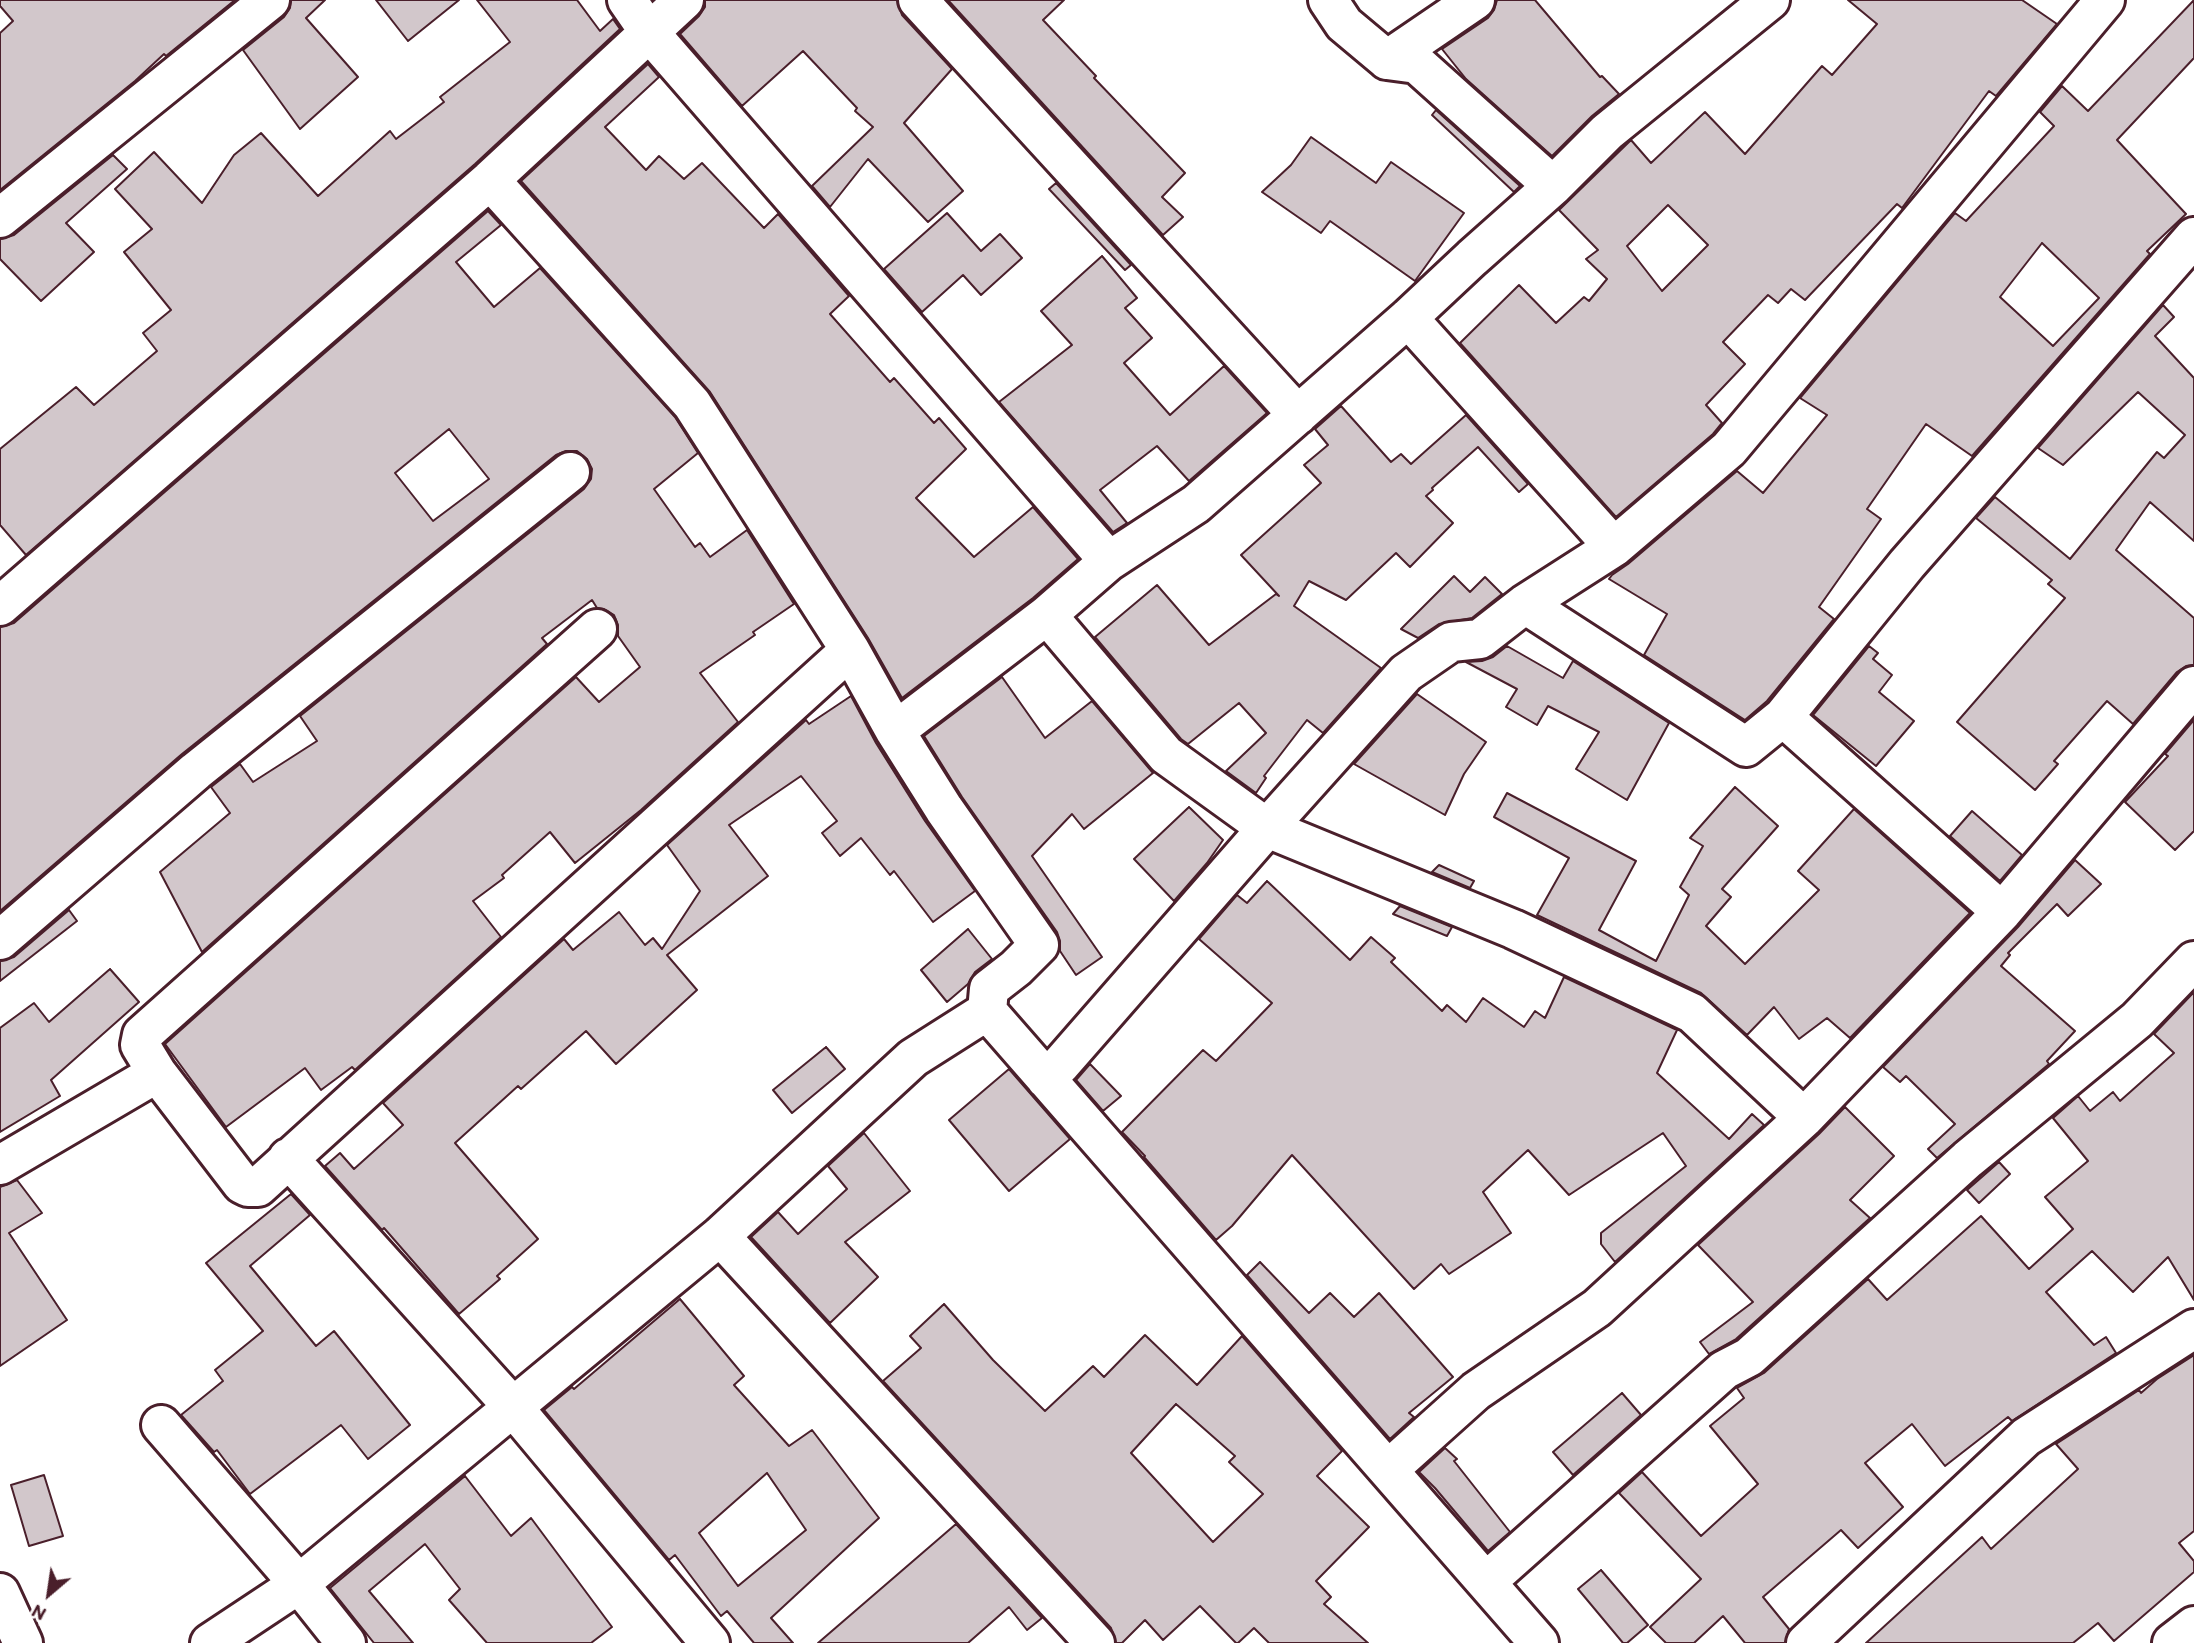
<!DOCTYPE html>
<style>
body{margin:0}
#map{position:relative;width:2194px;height:1643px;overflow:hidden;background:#fff;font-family:Itim,sans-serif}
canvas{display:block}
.north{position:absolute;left:14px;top:1559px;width:70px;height:70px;-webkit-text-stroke:5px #fff;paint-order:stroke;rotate:209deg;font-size:19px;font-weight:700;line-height:28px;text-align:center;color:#4a1f2b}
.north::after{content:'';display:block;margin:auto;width:24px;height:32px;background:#4a1f2b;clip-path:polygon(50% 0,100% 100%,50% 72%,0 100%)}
</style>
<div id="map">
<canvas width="2194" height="1643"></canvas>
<div class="north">N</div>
</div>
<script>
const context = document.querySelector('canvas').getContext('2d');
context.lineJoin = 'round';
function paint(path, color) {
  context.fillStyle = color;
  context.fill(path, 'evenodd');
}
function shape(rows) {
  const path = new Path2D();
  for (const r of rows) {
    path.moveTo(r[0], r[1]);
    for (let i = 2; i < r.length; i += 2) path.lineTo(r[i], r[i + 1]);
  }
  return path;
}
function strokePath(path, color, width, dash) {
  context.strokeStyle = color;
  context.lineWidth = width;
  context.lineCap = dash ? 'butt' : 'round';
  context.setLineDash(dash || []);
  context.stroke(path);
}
const building = shape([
 [0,0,235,0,166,56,164,54,135,81,0,190,0,33,13,21,0,6,0,0],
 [291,0,325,0,306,18,358,77,300,129,243,50,284,17,290,8,291,0],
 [376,0,459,0,408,41,376,0],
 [477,0,577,0,600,31,613,19,620,29,475,164,26,555,0,525,0,449,76,387,94,405,157,351,143,333,171,310,124,252,152,229,115,189,154,152,202,203,234,155,261,133,318,196,390,131,396,139,444,102,440,97,510,42,477,0],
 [705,0,897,0,902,15,952,69,904,123,963,191,928,222,868,159,830,207,812,186,873,127,855,111,857,108,803,51,742,106,680,34,699,16,705,7,705,0],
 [948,0,1064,0,1043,20,1096,76,1094,78,1185,173,1162,197,1183,217,1163,235,948,0],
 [1497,0,1535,0,1600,77,1602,76,1619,94,1592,116,1552,156,1466,79,1442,49,1488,18,1494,10,1497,0],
 [1848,0,2022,0,2057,24,1996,96,1989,91,1902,208,1897,204,1805,300,1791,289,1778,303,1768,295,1723,342,1745,364,1706,405,1722,423,1713,434,1616,517,1460,343,1519,285,1556,323,1584,297,1589,301,1607,279,1586,259,1598,250,1559,210,1631,140,1651,163,1705,112,1745,154,1822,66,1832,75,1877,24,1848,0],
 [1668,205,1708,245,1662,291,1627,246,1668,205],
 [2194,0,2194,58,2117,140,2186,214,2147,251,2150,254,1972,456,1926,424,1867,509,1881,519,1819,607,1834,619,1767,701,1745,720,1644,655,1667,614,1609,579,1612,575,1628,564,1737,471,1763,493,1827,415,1800,398,1955,213,1966,221,2054,126,2040,112,2062,86,2088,111,2194,0],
 [2042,243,2099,298,2053,346,2000,297,2042,243],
 [648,64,659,77,605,127,646,170,659,156,684,179,702,163,764,228,778,214,849,296,830,314,890,382,894,378,934,423,939,418,966,449,916,498,974,557,1033,507,1078,559,1033,598,902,698,868,638,710,392,521,181,648,64],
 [1436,110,1520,186,1514,192,1432,115,1436,110],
 [1311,137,1376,183,1391,162,1464,213,1415,281,1330,221,1321,233,1262,192,1291,165,1311,137],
 [113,155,127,169,66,223,94,252,41,301,0,259,0,239,14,235,113,155],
 [1056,183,1131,265,1125,270,1049,189,1056,183],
 [488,211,501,225,456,262,494,307,540,268,675,417,698,453,654,489,695,547,700,543,710,557,747,530,794,604,753,632,755,635,700,673,738,722,641,810,575,863,550,832,502,875,504,878,473,901,501,937,355,1070,352,1067,321,1090,305,1068,226,1127,165,1044,576,677,599,702,640,667,618,636,618,625,614,615,604,609,597,608,592,600,542,638,547,644,202,952,160,872,230,813,211,787,240,764,253,782,317,741,300,716,584,489,591,479,592,469,587,459,577,451,566,451,556,455,182,754,0,911,0,627,14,623,488,211],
 [449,429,489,479,433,521,395,473,449,429],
 [947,213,981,251,1000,234,1022,258,981,295,963,275,922,312,884,269,947,213],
 [1102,256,1137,298,1125,308,1152,338,1124,363,1170,415,1224,366,1267,413,1189,481,1157,446,1100,490,1127,523,1113,532,999,402,1072,345,1041,311,1102,256],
 [2163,305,2174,317,2155,336,2194,378,2194,541,2150,502,2116,550,2194,618,2194,665,2186,666,2177,672,2133,724,2107,701,2054,761,2058,764,2035,790,1957,722,2065,598,2048,584,2052,580,1976,518,1995,497,2070,559,2157,452,2164,458,2185,435,2138,392,2063,465,2038,448,2163,305],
 [1341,406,1391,462,1401,454,1411,464,1466,415,1528,484,1519,492,1478,447,1432,488,1433,490,1426,496,1453,523,1410,567,1396,553,1346,600,1309,581,1294,606,1381,668,1323,733,1307,720,1264,776,1266,778,1256,793,1226,771,1266,733,1239,703,1188,744,1181,739,1095,637,1157,585,1209,645,1276,594,1279,596,1241,555,1321,483,1304,465,1328,445,1315,429,1341,406],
 [1454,576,1470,592,1485,577,1502,594,1472,618,1439,624,1418,638,1401,629,1454,576],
 [1507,646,1563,678,1573,661,1669,723,1627,800,1576,769,1599,732,1548,706,1537,725,1506,707,1517,689,1466,662,1482,661,1493,657,1507,646],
 [1869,646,1878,653,1873,659,1892,675,1879,692,1914,721,1876,766,1813,715,1869,646],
 [1002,677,1045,738,1092,701,1153,773,1084,829,1072,814,1032,856,1102,957,1076,975,1060,951,1060,941,1057,932,962,797,924,736,1002,677],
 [1417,694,1486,742,1464,774,1445,815,1354,764,1417,694],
 [851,696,876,743,925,821,975,891,933,922,894,871,890,875,861,838,840,856,822,833,837,821,801,776,729,825,768,876,667,955,697,990,616,1064,586,1031,521,1089,518,1086,455,1143,538,1239,497,1276,500,1279,459,1314,384,1228,382,1230,325,1166,340,1153,354,1169,403,1125,383,1103,564,939,573,950,619,912,645,945,653,938,662,949,700,891,667,845,806,720,809,724,851,696],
 [2194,720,2194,831,2175,850,2125,802,2168,756,2165,754,2194,720],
 [1735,787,1778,826,1722,889,1731,897,1706,926,1745,964,1819,890,1798,871,1854,809,1970,913,1850,1038,1827,1018,1799,1039,1774,1007,1747,1035,1701,993,1537,915,1569,858,1494,817,1507,793,1636,861,1599,930,1656,961,1689,895,1680,887,1703,846,1690,838,1735,787],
 [1189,807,1223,840,1207,863,1174,901,1134,859,1189,807],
 [1972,811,2022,855,2000,881,1950,836,1972,811],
 [2075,860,2101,884,2068,916,2057,904,2008,953,2010,955,2001,966,2075,1031,2047,1061,2049,1064,1937,1158,1928,1149,1955,1124,1906,1076,1900,1082,1883,1067,2018,927,2075,860],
 [1439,865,1474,881,1470,888,1432,872,1439,865],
 [1267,881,1350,960,1371,937,1395,958,1391,962,1442,1011,1447,1005,1466,1022,1483,998,1524,1027,1535,1011,1545,1018,1564,977,1677,1030,1657,1073,1729,1139,1752,1114,1764,1125,1615,1262,1601,1244,1601,1233,1686,1166,1663,1133,1569,1195,1528,1150,1483,1192,1511,1233,1449,1274,1441,1264,1414,1289,1292,1155,1232,1226,1216,1240,1144,1157,1145,1156,1122,1132,1203,1050,1216,1061,1272,1003,1199,939,1237,895,1247,903,1267,881],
 [1400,906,1452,927,1447,936,1393,914,1400,906],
 [69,910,77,921,0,981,0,961,14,957,69,910],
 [968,929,992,959,975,972,968,984,947,1002,921,970,968,929],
 [110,969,139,1002,51,1080,60,1096,0,1132,0,1028,34,1003,49,1022,110,969],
 [2194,992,2194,1300,2168,1257,2133,1292,2092,1251,2046,1292,2094,1345,2106,1337,2116,1353,2012,1421,2008,1417,1945,1466,1912,1424,1865,1463,1903,1507,1858,1548,1841,1530,1763,1597,1789,1629,1785,1643,1745,1643,1723,1616,1694,1643,1666,1643,1650,1627,1701,1579,1619,1493,1642,1472,1701,1536,1758,1484,1710,1426,1744,1398,1737,1388,1764,1373,1868,1279,1887,1300,1981,1216,2029,1269,2073,1229,2045,1197,2088,1161,2053,1118,2078,1096,2090,1111,2113,1092,2120,1101,2174,1053,2154,1034,2194,992],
 [826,1047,845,1069,792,1113,773,1090,826,1047],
 [1090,1064,1121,1096,1103,1111,1076,1080,1090,1064],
 [1009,1069,1070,1139,1009,1191,949,1120,1009,1069],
 [1845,1107,1894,1156,1850,1200,1870,1218,1736,1339,1709,1354,1700,1342,1753,1302,1698,1245,1819,1134,1845,1107],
 [864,1133,910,1191,845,1242,878,1277,830,1323,751,1237,778,1212,798,1234,847,1189,828,1166,864,1133],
 [1999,1162,2010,1174,1979,1203,1967,1190,1999,1162],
 [17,1180,42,1213,9,1233,67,1320,0,1366,0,1187,17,1180],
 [291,1194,310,1215,250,1266,316,1346,334,1331,410,1425,368,1459,341,1425,250,1494,217,1450,214,1452,181,1415,223,1381,215,1370,263,1331,206,1263,291,1194],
 [1260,1262,1309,1313,1330,1293,1354,1317,1379,1293,1453,1377,1409,1413,1414,1417,1390,1439,1247,1275,1260,1262],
 [680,1299,744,1376,734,1385,789,1446,812,1430,879,1518,771,1618,793,1643,754,1643,727,1611,721,1616,675,1555,669,1560,544,1410,572,1387,574,1389,680,1299],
 [767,1473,806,1530,738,1586,699,1533,767,1473],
 [944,1304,993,1360,1045,1411,1093,1366,1104,1377,1145,1335,1197,1385,1242,1336,1342,1451,1317,1476,1369,1527,1316,1581,1331,1597,1324,1604,1368,1643,1269,1643,1254,1628,1238,1643,1236,1643,1200,1606,1163,1640,1145,1620,1122,1643,1116,1643,1111,1628,883,1381,921,1348,910,1336,944,1304],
 [1176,1404,1235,1456,1229,1462,1263,1494,1213,1542,1131,1453,1176,1404],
 [2194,1355,2194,1531,2179,1543,2194,1561,2194,1572,2114,1641,2098,1623,2073,1643,1866,1643,1982,1537,1991,1549,2078,1469,2056,1444,2139,1390,2141,1393,2157,1379,2194,1355],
 [1622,1393,1641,1415,1573,1475,1553,1452,1622,1393],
 [1445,1448,1457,1459,1454,1461,1510,1532,1488,1551,1435,1488,1419,1472,1445,1448],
 [44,1475,63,1536,29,1546,11,1485,44,1475],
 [465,1476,511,1536,531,1518,612,1627,591,1643,487,1643,449,1600,460,1589,425,1544,369,1591,413,1643,374,1643,330,1588,465,1476],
 [956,1524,1042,1618,1027,1630,1009,1607,968,1643,818,1643,956,1524],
 [1601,1570,1648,1625,1627,1643,1623,1643,1578,1589,1601,1570]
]);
const minor = shape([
 [627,0,649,32,1109,561],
 [918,0,1298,415],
 [1328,0,1344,24,1387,60,1417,64,1553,186],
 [1387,60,1475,0],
 [490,180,692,404,850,650,895,731,944,809,1039,945,1016,968,989,989,987,1011],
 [0,218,270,0],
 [1408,318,1614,547],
 [1525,604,1746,747,1783,717,1907,564,2194,237],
 [0,606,490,180,684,0],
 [1047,615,1166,755,1267,828,1513,929,1692,1013,1804,1118],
 [597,629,142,1035,140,1045,157,1073,242,1184,248,1187,258,1187,850,650],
 [1783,717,2002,912],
 [895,731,1047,615,1109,561,1196,504,1408,318,1472,258,1553,186,1607,132,1770,0],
 [0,940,196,771,570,472],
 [1046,1079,1061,1064,1267,828,1406,673,1451,642,1480,639,1525,604,1614,547,1729,449,2105,0],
 [288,1158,513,1407,710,1643],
 [0,1165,157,1073],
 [720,1236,1095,1643],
 [161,1425,299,1584,346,1643],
 [1388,1470,1476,1391,1597,1308,1804,1118,2002,912,2194,686],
 [1486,1582,1724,1370,1749,1357,1968,1159,2137,1020,2194,961],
 [0,1593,23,1643],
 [210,1643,299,1584,720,1236,913,1058,987,1011,1539,1643],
 [1806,1643,2026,1437,2194,1329],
 [2172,1643,2194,1626]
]);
paint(building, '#d2c7cb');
strokePath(building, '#4a1f2b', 2);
strokePath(minor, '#4a1f2b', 44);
strokePath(minor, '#fff', 38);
</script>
